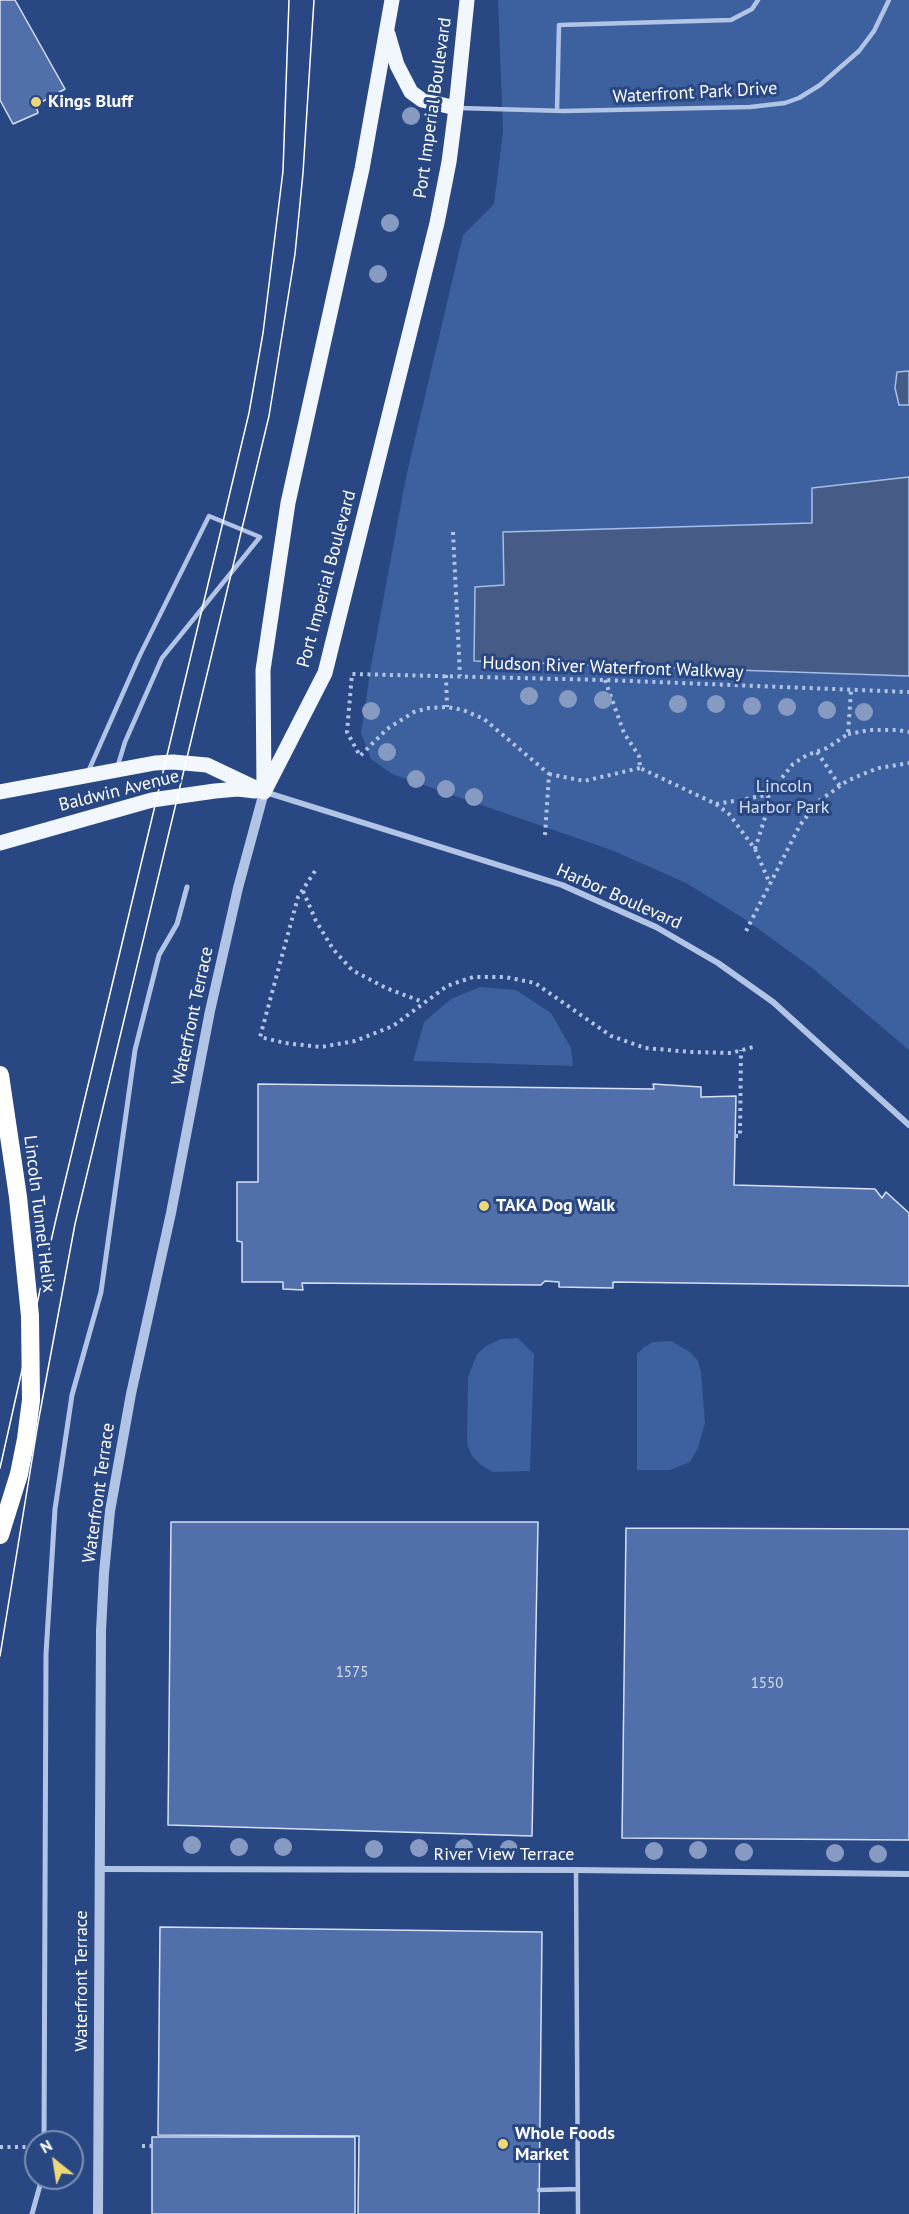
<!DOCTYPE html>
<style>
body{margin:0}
#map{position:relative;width:909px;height:2214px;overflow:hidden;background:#284783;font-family:"PT Sans",sans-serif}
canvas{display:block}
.north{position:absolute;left:24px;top:2130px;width:60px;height:60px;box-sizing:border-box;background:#284783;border:2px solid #7e91b5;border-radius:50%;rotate:330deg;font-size:16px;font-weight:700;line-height:24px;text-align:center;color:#fff}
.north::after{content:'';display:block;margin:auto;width:21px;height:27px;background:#eed778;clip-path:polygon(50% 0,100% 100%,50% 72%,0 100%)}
</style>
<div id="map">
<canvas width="909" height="2214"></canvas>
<div class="north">N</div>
</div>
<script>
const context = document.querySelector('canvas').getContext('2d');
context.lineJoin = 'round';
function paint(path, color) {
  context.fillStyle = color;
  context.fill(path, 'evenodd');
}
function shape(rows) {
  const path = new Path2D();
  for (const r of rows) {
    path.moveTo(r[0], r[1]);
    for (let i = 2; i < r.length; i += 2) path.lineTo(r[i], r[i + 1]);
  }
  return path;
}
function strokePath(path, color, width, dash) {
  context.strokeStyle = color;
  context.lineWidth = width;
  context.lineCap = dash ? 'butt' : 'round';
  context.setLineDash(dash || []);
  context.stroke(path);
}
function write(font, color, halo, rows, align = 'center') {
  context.font = font + ' "PT Sans",sans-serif';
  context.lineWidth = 6;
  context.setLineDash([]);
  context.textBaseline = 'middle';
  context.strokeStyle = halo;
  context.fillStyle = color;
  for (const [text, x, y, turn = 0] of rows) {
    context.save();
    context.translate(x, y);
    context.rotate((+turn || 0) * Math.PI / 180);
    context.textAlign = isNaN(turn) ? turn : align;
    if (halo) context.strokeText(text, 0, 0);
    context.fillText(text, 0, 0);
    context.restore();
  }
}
const green = shape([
 [498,0,909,0,909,477,812,488,812,523,503,532,504,585,475,587,475,661,909,676,909,1050,812,968,746,920,686,883,614,851,392,774,371,759,361,733,371,666,406,477,463,235,494,204,503,132],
 [480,987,516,990,551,1013,571,1048,573,1066,413,1061,424,1022,451,999],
 [518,1338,534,1354,530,1471,493,1472,481,1465,472,1456,467,1444,468,1377,477,1354,486,1346,501,1339],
 [671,1341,690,1352,698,1361,701,1372,705,1423,698,1448,690,1462,670,1470,637,1470,637,1354,644,1347,653,1342]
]);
const water = shape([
 [909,371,909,405,899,405,895,388,897,372,909,371],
 [909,477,909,676,474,661,475,587,504,585,503,532,812,523,812,488,909,477]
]);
const building = shape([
 [0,0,15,0,65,89,36,105,38,113,13,124,0,100,0,0],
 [258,1084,654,1089,653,1084,701,1087,701,1097,736,1096,734,1185,875,1189,882,1198,886,1192,909,1213,909,1286,613,1282,613,1288,559,1287,559,1282,545,1281,541,1285,302,1283,303,1290,283,1289,283,1282,242,1282,242,1242,237,1241,237,1182,258,1182,258,1084],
 [171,1522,538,1522,532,1836,168,1825,171,1522],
 [626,1528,909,1529,909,1840,622,1838,626,1528],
 [160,1927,542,1932,539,2214,358,2214,359,2136,158,2135,160,1927],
 [152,2137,355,2137,355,2214,152,2214,152,2137]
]);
const path = shape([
 [453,532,460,676],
 [446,675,447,707],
 [605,680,624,733,639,756,640,768,716,804,768,795,793,764,807,755,827,748,848,734,851,691],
 [848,734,870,730,897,730,909,732],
 [817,752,840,786],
 [549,774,584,781,640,768],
 [716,804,729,814,755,849,770,884],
 [545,835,549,774,484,719,463,710,447,707,429,708,414,712,387,729,360,756,347,732,352,674,605,680,909,692],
 [755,849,769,805,768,795],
 [315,871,298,897,260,1037,285,1043,321,1047,355,1041,393,1026,447,986,473,977,505,977,535,983,611,1036,645,1048,691,1052,731,1053,757,1046],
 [303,891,316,921,333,949,352,970,386,988,423,1002],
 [746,931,800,825,819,801,847,781,863,774,879,768,909,763],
 [735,1136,740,1136,741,1050],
 [142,2146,152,2146],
 [0,2147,26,2147]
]);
const service = shape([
 [459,108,564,111,750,107,785,103,799,98,820,85,859,51,874,31,889,0],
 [557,111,559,25,731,20,752,9,758,0],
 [88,772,139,657,209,516,260,537,162,658,125,742,118,765],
 [576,1870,578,2214],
 [539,2190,578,2189]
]);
const pedestrian = shape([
 [44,2142,46,1654,55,1509,72,1395,101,1292,135,1050,159,955,177,924,187,887],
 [32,2214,42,2178]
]);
const minor = shape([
 [265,792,562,885,656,927,718,963,773,1002,909,1125],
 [99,1869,576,1870,909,1874]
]);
const tertiary = shape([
 [98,2214,101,1631,104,1573,110,1511,131,1394,171,1213,210,1011,238,888,264,792]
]);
const primary = shape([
 [388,34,397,65,411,92,422,100,456,108],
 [264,789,263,670,288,503,362,169,392,0],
 [0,792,155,763,173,762,207,765,264,792],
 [264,792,325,673,437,223,449,162,456,108,467,0],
 [0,843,152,800,215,791,238,789,255,791]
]);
const motorway = shape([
 [0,1075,18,1197,30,1316]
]);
const tram = shape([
 [0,1468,56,1219,249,413,263,333,283,171,289,0],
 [0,1656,38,1423,75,1224,269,416,295,254,303,173,314,0]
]);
const motorwayBridge = shape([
 [0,1535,19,1474,26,1439,31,1400,30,1316]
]);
const trees = [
 [411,116],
 [390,223],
 [378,274],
 [529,696],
 [568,699],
 [603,700],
 [678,704],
 [716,704],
 [752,706],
 [787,707],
 [827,710],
 [371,711],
 [864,712],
 [387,752],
 [416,779],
 [446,789],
 [474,797],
 [192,1845],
 [239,1847],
 [283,1847],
 [419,1848],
 [464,1848],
 [374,1849],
 [509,1849],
 [698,1850],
 [654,1851],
 [744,1852],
 [835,1853],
 [878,1854]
];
const markers = [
 [36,102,6,"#eed778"],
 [484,1206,6,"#eed778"],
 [503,2144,6,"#eed778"]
];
const numberNames = [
 ["1575",352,1673],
 ["1550",767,1684]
];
const streetNames = [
 ["Waterfront Park Drive",695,93,-3],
 ["Port Imperial Boulevard",433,108,-82],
 ["Port Imperial Boulevard",327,579,-75],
 ["Hudson River Waterfront Walkway",613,668,2],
 ["Baldwin Avenue",119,791,-14],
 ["Harbor Boulevard",619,897,24],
 ["Waterfront Terrace",193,1016,-78],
 ["Lincoln Tunnel Helix",39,1214,83],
 ["Waterfront Terrace",99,1493,-82],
 ["River View Terrace",504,1855],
 ["Waterfront Terrace",82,1981,-90]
];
const poiNames = [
 ["Kings Bluff",48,102],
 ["TAKA Dog Walk",496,1206],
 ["Whole Foods",515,2134],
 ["Market",515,2155]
];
const parkNames = [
 ["Lincoln",784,787],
 ["Harbor Park",784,808]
];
paint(green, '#3d609f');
paint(water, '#465c87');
strokePath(water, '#a6bee7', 1.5);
paint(building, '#5170ab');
strokePath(building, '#d5e0f5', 1.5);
strokePath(path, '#b1c4e6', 4, [3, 4.5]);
strokePath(service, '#b1c4e6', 4.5);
strokePath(pedestrian, '#b1c4e6', 5);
strokePath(minor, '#b1c4e6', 6);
strokePath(tertiary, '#b1c4e6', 10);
strokePath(primary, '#f2f6fd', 15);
strokePath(motorway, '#fff', 18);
strokePath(tram, '#fff', 1.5);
strokePath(motorwayBridge, '#fff', 18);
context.fillStyle = '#879bc2';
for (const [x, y] of trees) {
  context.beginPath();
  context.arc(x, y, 9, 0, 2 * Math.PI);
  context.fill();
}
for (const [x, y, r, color] of markers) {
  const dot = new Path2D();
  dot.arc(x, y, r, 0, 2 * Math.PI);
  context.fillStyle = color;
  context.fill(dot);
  strokePath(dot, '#284783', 2);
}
write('15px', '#d4dbea', null, numberNames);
write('18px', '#fff', '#284783', streetNames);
write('bold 18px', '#fff', '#284783', poiNames, 'left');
write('18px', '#d5e0f5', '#284783', parkNames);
</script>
